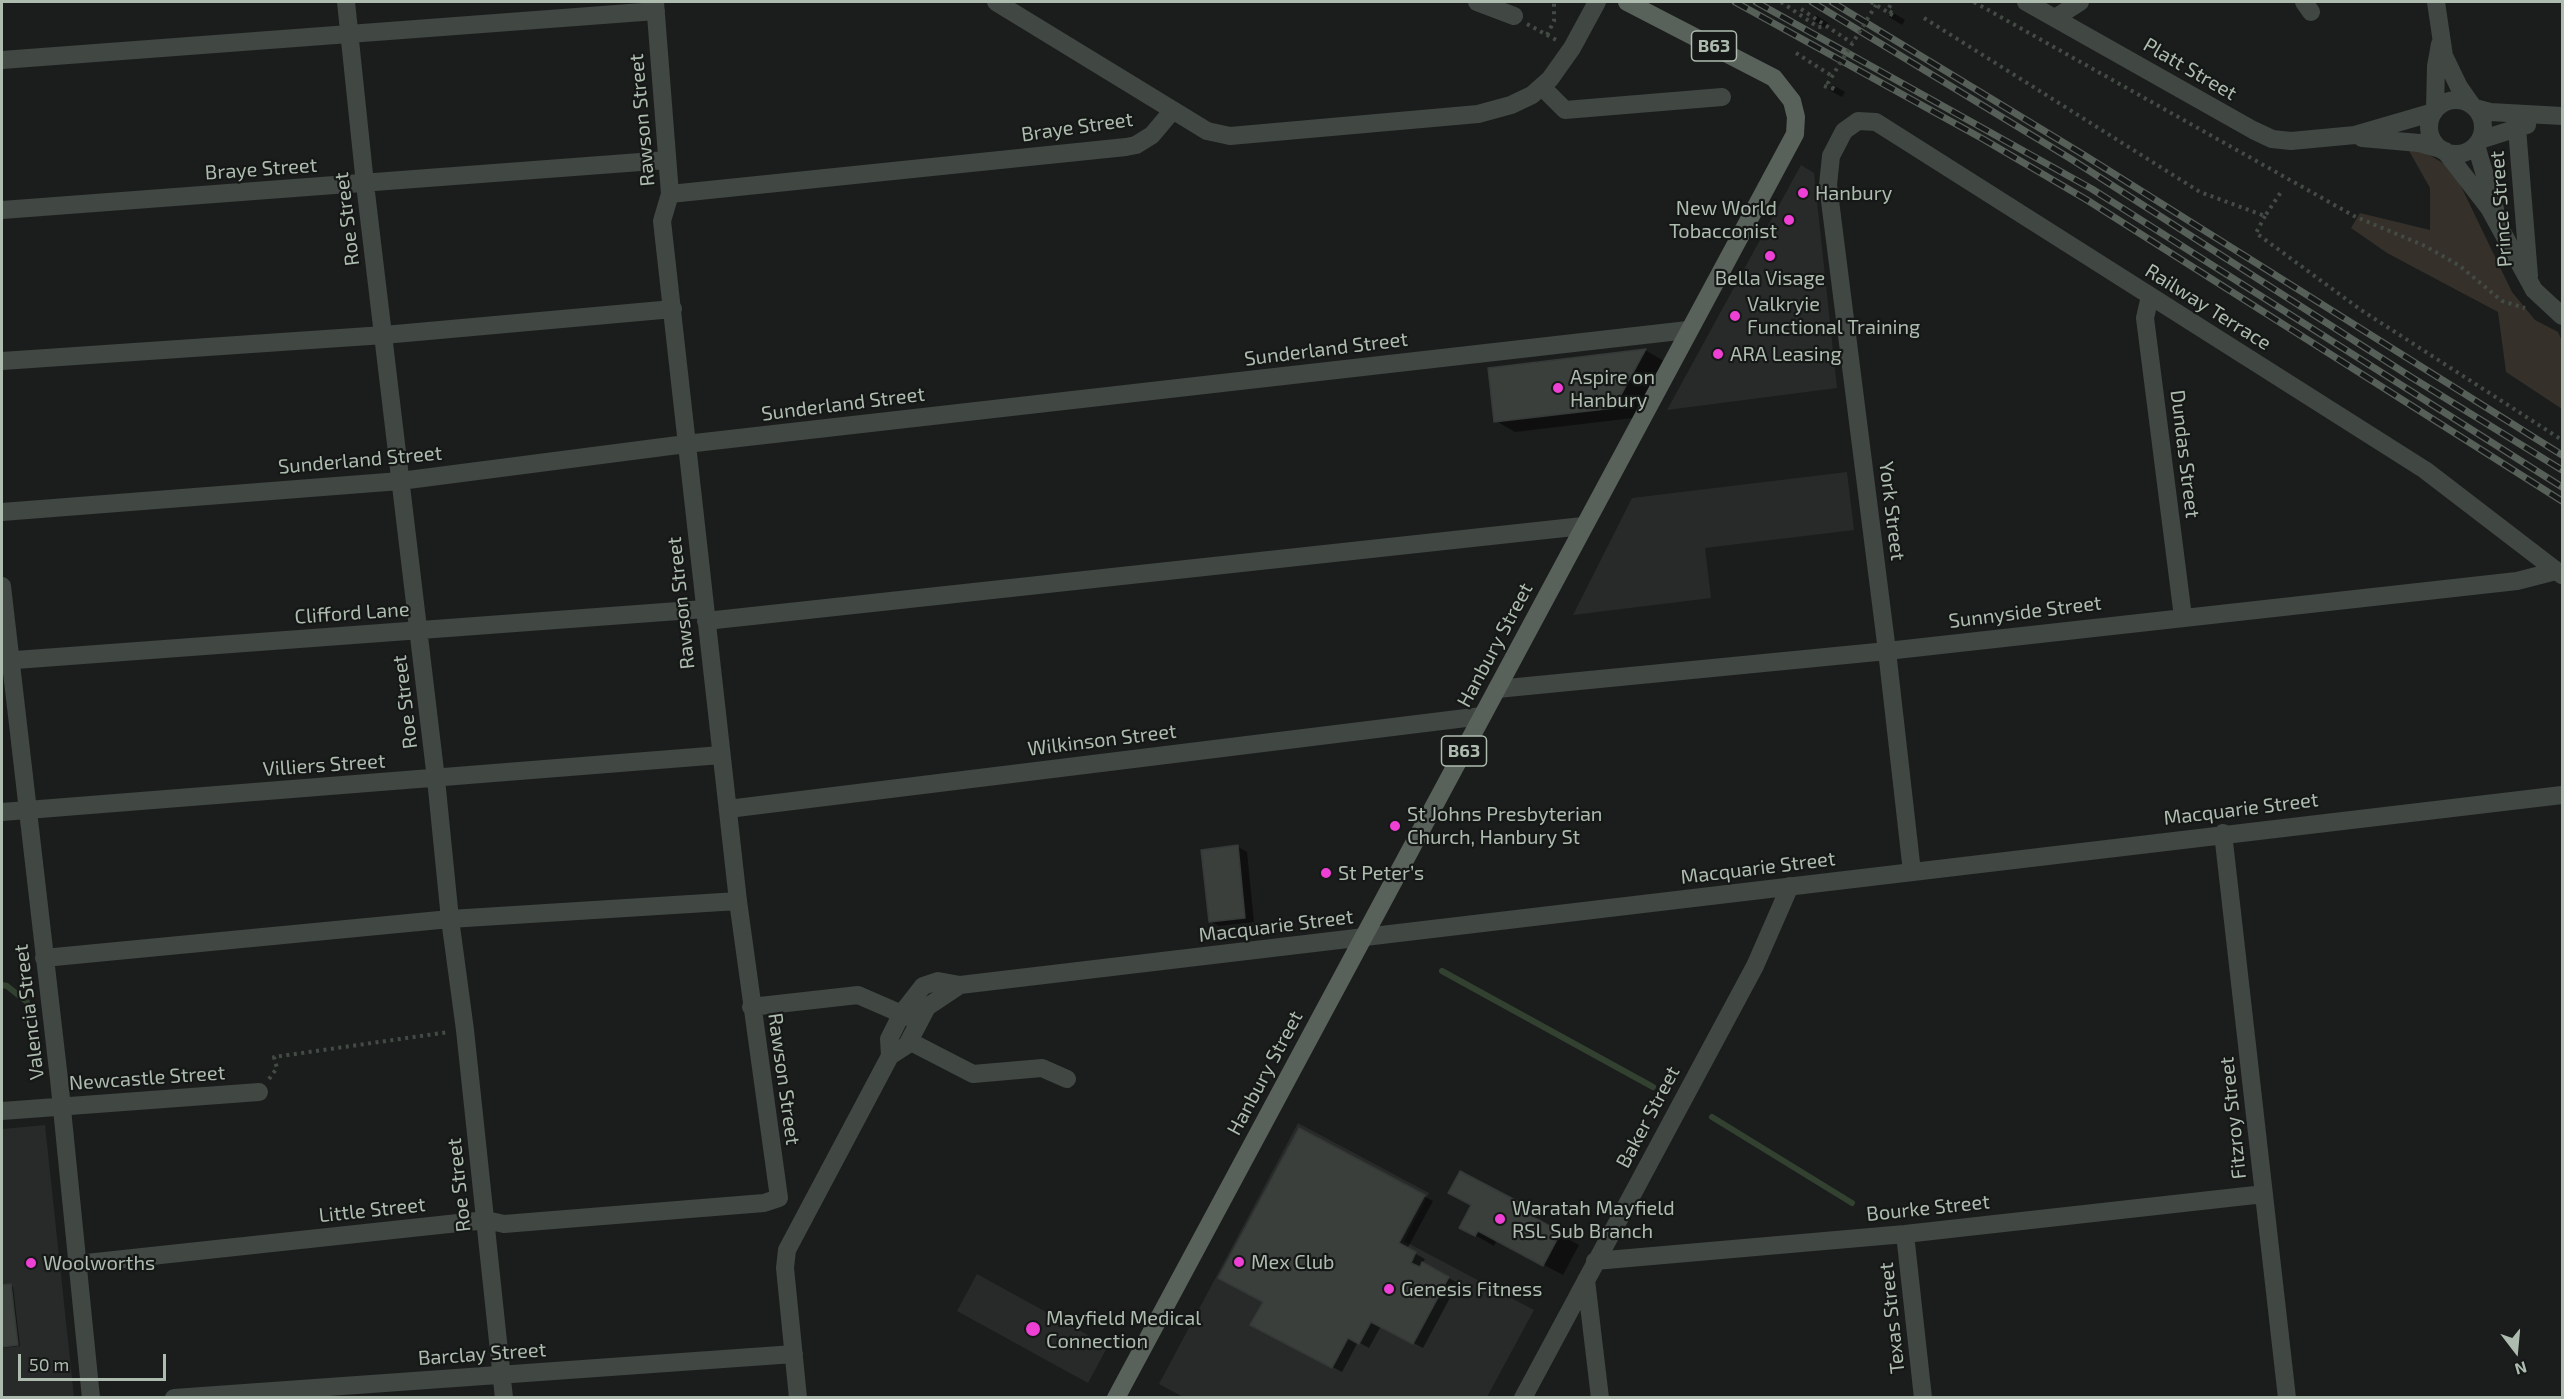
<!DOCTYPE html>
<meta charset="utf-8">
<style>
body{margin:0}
#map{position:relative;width:2564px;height:1399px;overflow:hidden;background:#1b1d1c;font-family:"Exo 2",sans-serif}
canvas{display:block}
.frame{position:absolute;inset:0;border:3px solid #aebcb0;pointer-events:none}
.north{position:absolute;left:2486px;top:1321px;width:60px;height:60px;-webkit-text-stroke:4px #161817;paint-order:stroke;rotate:164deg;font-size:16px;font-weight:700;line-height:24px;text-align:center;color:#aebcb0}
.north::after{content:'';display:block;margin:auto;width:21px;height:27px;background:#aebcb0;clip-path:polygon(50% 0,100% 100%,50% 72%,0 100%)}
.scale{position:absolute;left:18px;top:1354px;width:148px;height:27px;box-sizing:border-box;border:3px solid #aebcb0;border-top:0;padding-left:8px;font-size:18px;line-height:21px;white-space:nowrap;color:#aebcb0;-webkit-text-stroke:4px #161817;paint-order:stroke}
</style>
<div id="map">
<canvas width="2564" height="1399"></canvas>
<div class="frame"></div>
<div class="north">N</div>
<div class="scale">50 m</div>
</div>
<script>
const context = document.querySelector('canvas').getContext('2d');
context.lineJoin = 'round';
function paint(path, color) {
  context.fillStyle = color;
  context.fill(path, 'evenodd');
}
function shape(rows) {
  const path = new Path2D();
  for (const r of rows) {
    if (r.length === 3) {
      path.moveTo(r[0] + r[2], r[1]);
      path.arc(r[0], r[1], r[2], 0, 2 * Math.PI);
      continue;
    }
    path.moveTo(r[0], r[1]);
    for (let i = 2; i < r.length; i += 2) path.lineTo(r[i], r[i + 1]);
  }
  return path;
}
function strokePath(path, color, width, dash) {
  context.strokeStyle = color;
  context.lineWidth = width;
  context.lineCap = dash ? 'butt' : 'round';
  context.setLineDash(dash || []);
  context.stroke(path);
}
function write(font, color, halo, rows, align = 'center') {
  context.font = font + ' "Exo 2",sans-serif';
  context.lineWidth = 4.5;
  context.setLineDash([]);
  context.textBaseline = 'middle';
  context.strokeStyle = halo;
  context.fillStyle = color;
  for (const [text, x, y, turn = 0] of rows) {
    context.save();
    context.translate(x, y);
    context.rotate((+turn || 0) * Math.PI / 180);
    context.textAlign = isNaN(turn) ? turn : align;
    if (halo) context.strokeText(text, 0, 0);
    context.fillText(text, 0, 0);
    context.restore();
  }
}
const built = shape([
 [1801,165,1814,173,1837,388,1667,410],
 [1847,472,1854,530,1705,548,1711,598,1573,615,1632,498],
 [1298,1123,1429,1193,1404,1241,1534,1310,1487,1397,1185,1398,1159,1384],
 [45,1125,74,1397,2,1398,2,1129],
 [977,1274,1108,1346,1088,1383,957,1311]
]);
const green = shape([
 [2408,149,2426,153,2446,165,2458,180,2512,292,2535,320,2558,332,2562,341,2562,409,2506,372,2498,312,2387,253,2351,228,2360,213,2430,230,2430,188]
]);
const shadow = shape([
 [1892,12,1905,20,1902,25,1889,17],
 [1816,15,1828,23,1825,28,1813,20],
 [1833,85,1845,92,1842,97,1829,90],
 [1645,350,1664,361,1633,418,1515,432,1496,421],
 [1238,847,1247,852,1254,922,1219,926,1210,921],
 [1460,1173,1539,1215,1536,1221,1579,1245,1563,1275,1497,1240,1494,1246,1461,1227,1473,1206],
 [1424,1196,1433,1201,1407,1249,1425,1259,1422,1264,1458,1283,1423,1348,1381,1326,1369,1348,1358,1342,1342,1372,1261,1329],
 [11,1286,13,1287,20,1346,2,1348,2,1287]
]);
const stream = shape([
 [1442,971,1653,1087],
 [2,985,7,986,27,1002],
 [1712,1117,1852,1203]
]);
const building = shape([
 [1646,349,1614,408,1494,422,1488,368,1646,349],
 [1238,845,1245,918,1209,922,1201,850,1238,845],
 [1299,1128,1425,1195,1399,1243,1416,1252,1411,1263,1420,1267,1422,1262,1449,1277,1413,1344,1371,1322,1359,1344,1348,1338,1332,1368,1250,1325,1263,1302,1218,1278,1299,1128],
 [1460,1171,1521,1203,1518,1209,1561,1232,1543,1266,1478,1231,1475,1236,1459,1228,1471,1205,1448,1193,1460,1171],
 [11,1284,18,1345,2,1347,2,1285,11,1284]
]);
const path = shape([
 [1781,2,1818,27,1826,27],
 [1871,2,1894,16],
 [1974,2,2354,216,2425,246,2460,266,2502,301,2525,308],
 [1801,9,1852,43],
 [1892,13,1888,10,1892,2],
 [1924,18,2200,192,2265,216,2281,192],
 [1527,24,1558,41],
 [1547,35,1554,21,1554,2],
 [1796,53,1832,76],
 [1824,86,1834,89],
 [2265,216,2256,233,2361,310,2562,440],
 [269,1079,277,1068,274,1057,449,1032]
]);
const minor = shape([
 [346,2,365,184,436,779,450,919,465,1030,504,1398],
 [996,2,1207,131,1230,136,1478,114,1511,105,1532,95,1550,79,1572,48,1597,2],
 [1477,2,1514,16],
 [2026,2,2253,130,2272,139,2291,141,2355,135,2434,112],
 [2304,2,2311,12],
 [2436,2,2444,56,2459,87,2471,104],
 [2055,18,2080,2],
 [2,60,656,11],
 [1542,87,1565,110,1722,97],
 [2456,127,27],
 [2475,108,2490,112,2562,116],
 [2435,110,2436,66,2440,44],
 [2517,128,2529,276],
 [2362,138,2419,143,2441,149],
 [2480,140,2527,125],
 [2476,145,2495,209],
 [2445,151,2489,208,2534,290,2562,316],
 [670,194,1126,147,1136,145,1152,135,1173,110],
 [2,210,667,160],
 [2150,296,2145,318,2183,617],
 [2,361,384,335,673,309],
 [2,512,400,481,686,444,1688,330],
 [2,586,59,1079,91,1398],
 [706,621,1583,526],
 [2,661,705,609],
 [1497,689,1887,651,2517,581,2556,571],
 [728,809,1482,716],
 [2,812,721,755],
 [2223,833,2287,1398],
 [1912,872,1887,651,1828,185,1831,156,1844,131,1858,121,1876,122,2425,470,2562,575],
 [44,958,450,919,738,901],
 [751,1007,858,995,911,1018],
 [909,1041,973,1074,1042,1068,1067,1079],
 [890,1056,889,1039,902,1013,923,986,938,981,960,985,2562,795],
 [2,1111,259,1092],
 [1905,1234,1923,1398],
 [1595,1261,1905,1234,2264,1194],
 [77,1264,486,1220,504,1224,764,1203,779,1198,738,901,662,221,670,194,655,2],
 [1586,1280,1600,1398],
 [174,1398,794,1354],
 [798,1398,785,1268,787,1250,890,1056,907,1045,927,1007,960,985],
 [1523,1398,1755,966,1790,886]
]);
const major = shape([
 [1116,1398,1795,134,1796,117,1792,101,1774,78,1627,2]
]);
const rail = shape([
 [1735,2,1983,139,2087,200,2562,501],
 [1756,2,2092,189,2562,487],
 [1812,2,2071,159,2411,377,2562,470],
 [1832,2,2084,155,2562,455]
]);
const pathBridge = shape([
 [1834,89,1828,83,1876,5]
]);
const markers = [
 [1803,193,6,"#ef40d6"],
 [1789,220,6,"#ef40d6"],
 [1770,256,6,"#ef40d6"],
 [1735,316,6,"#ef40d6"],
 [1718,354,6,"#ef40d6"],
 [1558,388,6,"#ef40d6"],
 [1395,826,6,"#ef40d6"],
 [1326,873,6,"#ef40d6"],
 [1500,1219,6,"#ef40d6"],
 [1239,1262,6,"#ef40d6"],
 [31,1263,6,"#ef40d6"],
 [1389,1289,6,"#ef40d6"],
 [1033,1329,8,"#ef40d6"]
];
const shields = [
 [1714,46,45],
 [1464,751,45]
];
const shieldNames = [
 ["B63",1714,46],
 ["B63",1464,751]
];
const streetNames = [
 ["Platt Street",2190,69,30],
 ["Rawson Street",642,120,-95],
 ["Braye Street",1077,127,-8],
 ["Braye Street",261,169,-4],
 ["Prince Street",2501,209,-94],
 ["Roe Street",347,219,-97],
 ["Railway Terrace",2208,307,32],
 ["Sunderland Street",1326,349,-7],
 ["Sunderland Street",843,404,-7],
 ["Dundas Street",2185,454,83],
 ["Sunderland Street",360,460,-5],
 ["York Street",1892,511,83],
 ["Rawson Street",681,603,-96],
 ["Sunnyside Street",2025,612,-7],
 ["Clifford Lane",352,613,-4],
 ["Hanbury Street",1495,645,-62],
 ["Roe Street",405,702,-97],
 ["Wilkinson Street",1102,740,-7],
 ["Villiers Street",324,765,-4],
 ["Macquarie Street",2241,809,-7],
 ["Macquarie Street",1758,868,-7],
 ["Macquarie Street",1276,926,-7],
 ["Valencia Street",29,1012,-97],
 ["Hanbury Street",1265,1073,-62],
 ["Newcastle Street",147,1078,-4],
 ["Rawson Street",784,1079,82],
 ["Baker Street",1648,1117,-62],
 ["Fitzroy Street",2233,1118,-96],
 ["Roe Street",459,1185,-96],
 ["Bourke Street",1928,1208,-6],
 ["Little Street",372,1210,-6],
 ["Texas Street",1892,1318,-96],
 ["Barclay Street",482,1354,-4]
];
const poiNames = [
 ["Hanbury",1815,193],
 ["New World",1777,208,"right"],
 ["Tobacconist",1777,231,"right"],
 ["Bella Visage",1770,278,"center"],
 ["Valkryie",1747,304],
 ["Functional Training",1747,327],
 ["ARA Leasing",1730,354],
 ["Aspire on",1570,377],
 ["Hanbury",1570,400],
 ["St Johns Presbyterian",1407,814],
 ["Church, Hanbury St",1407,837],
 ["St Peter’s",1338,873],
 ["Waratah Mayfield",1512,1208],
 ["RSL Sub Branch",1512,1231],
 ["Mex Club",1251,1262],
 ["Woolworths",43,1263],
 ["Genesis Fitness",1401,1289],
 ["Mayfield Medical",1046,1318],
 ["Connection",1046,1341]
];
paint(built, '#272a28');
paint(green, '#35302a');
paint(shadow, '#0007');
strokePath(stream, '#324130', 6);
paint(building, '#3b3f3c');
strokePath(building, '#353937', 1.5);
strokePath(path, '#444b45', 4, [3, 4.5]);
strokePath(minor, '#414743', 18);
strokePath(major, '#58615a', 18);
strokePath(rail, '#575f59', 7);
strokePath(rail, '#161817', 4.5, [14]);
strokePath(pathBridge, '#444b45', 4, [3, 4.5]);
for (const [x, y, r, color] of markers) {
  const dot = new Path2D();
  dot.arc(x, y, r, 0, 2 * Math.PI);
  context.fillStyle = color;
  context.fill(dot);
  strokePath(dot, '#161817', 2);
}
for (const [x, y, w] of shields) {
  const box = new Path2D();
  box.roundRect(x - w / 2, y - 15, w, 30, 4.5);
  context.fillStyle = '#161817';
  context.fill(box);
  strokePath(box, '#aebcb0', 1.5);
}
write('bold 18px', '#aebcb0', null, shieldNames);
write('20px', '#aebcb0', '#161817', streetNames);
write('20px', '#aebcb0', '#161817', poiNames, 'left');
</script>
